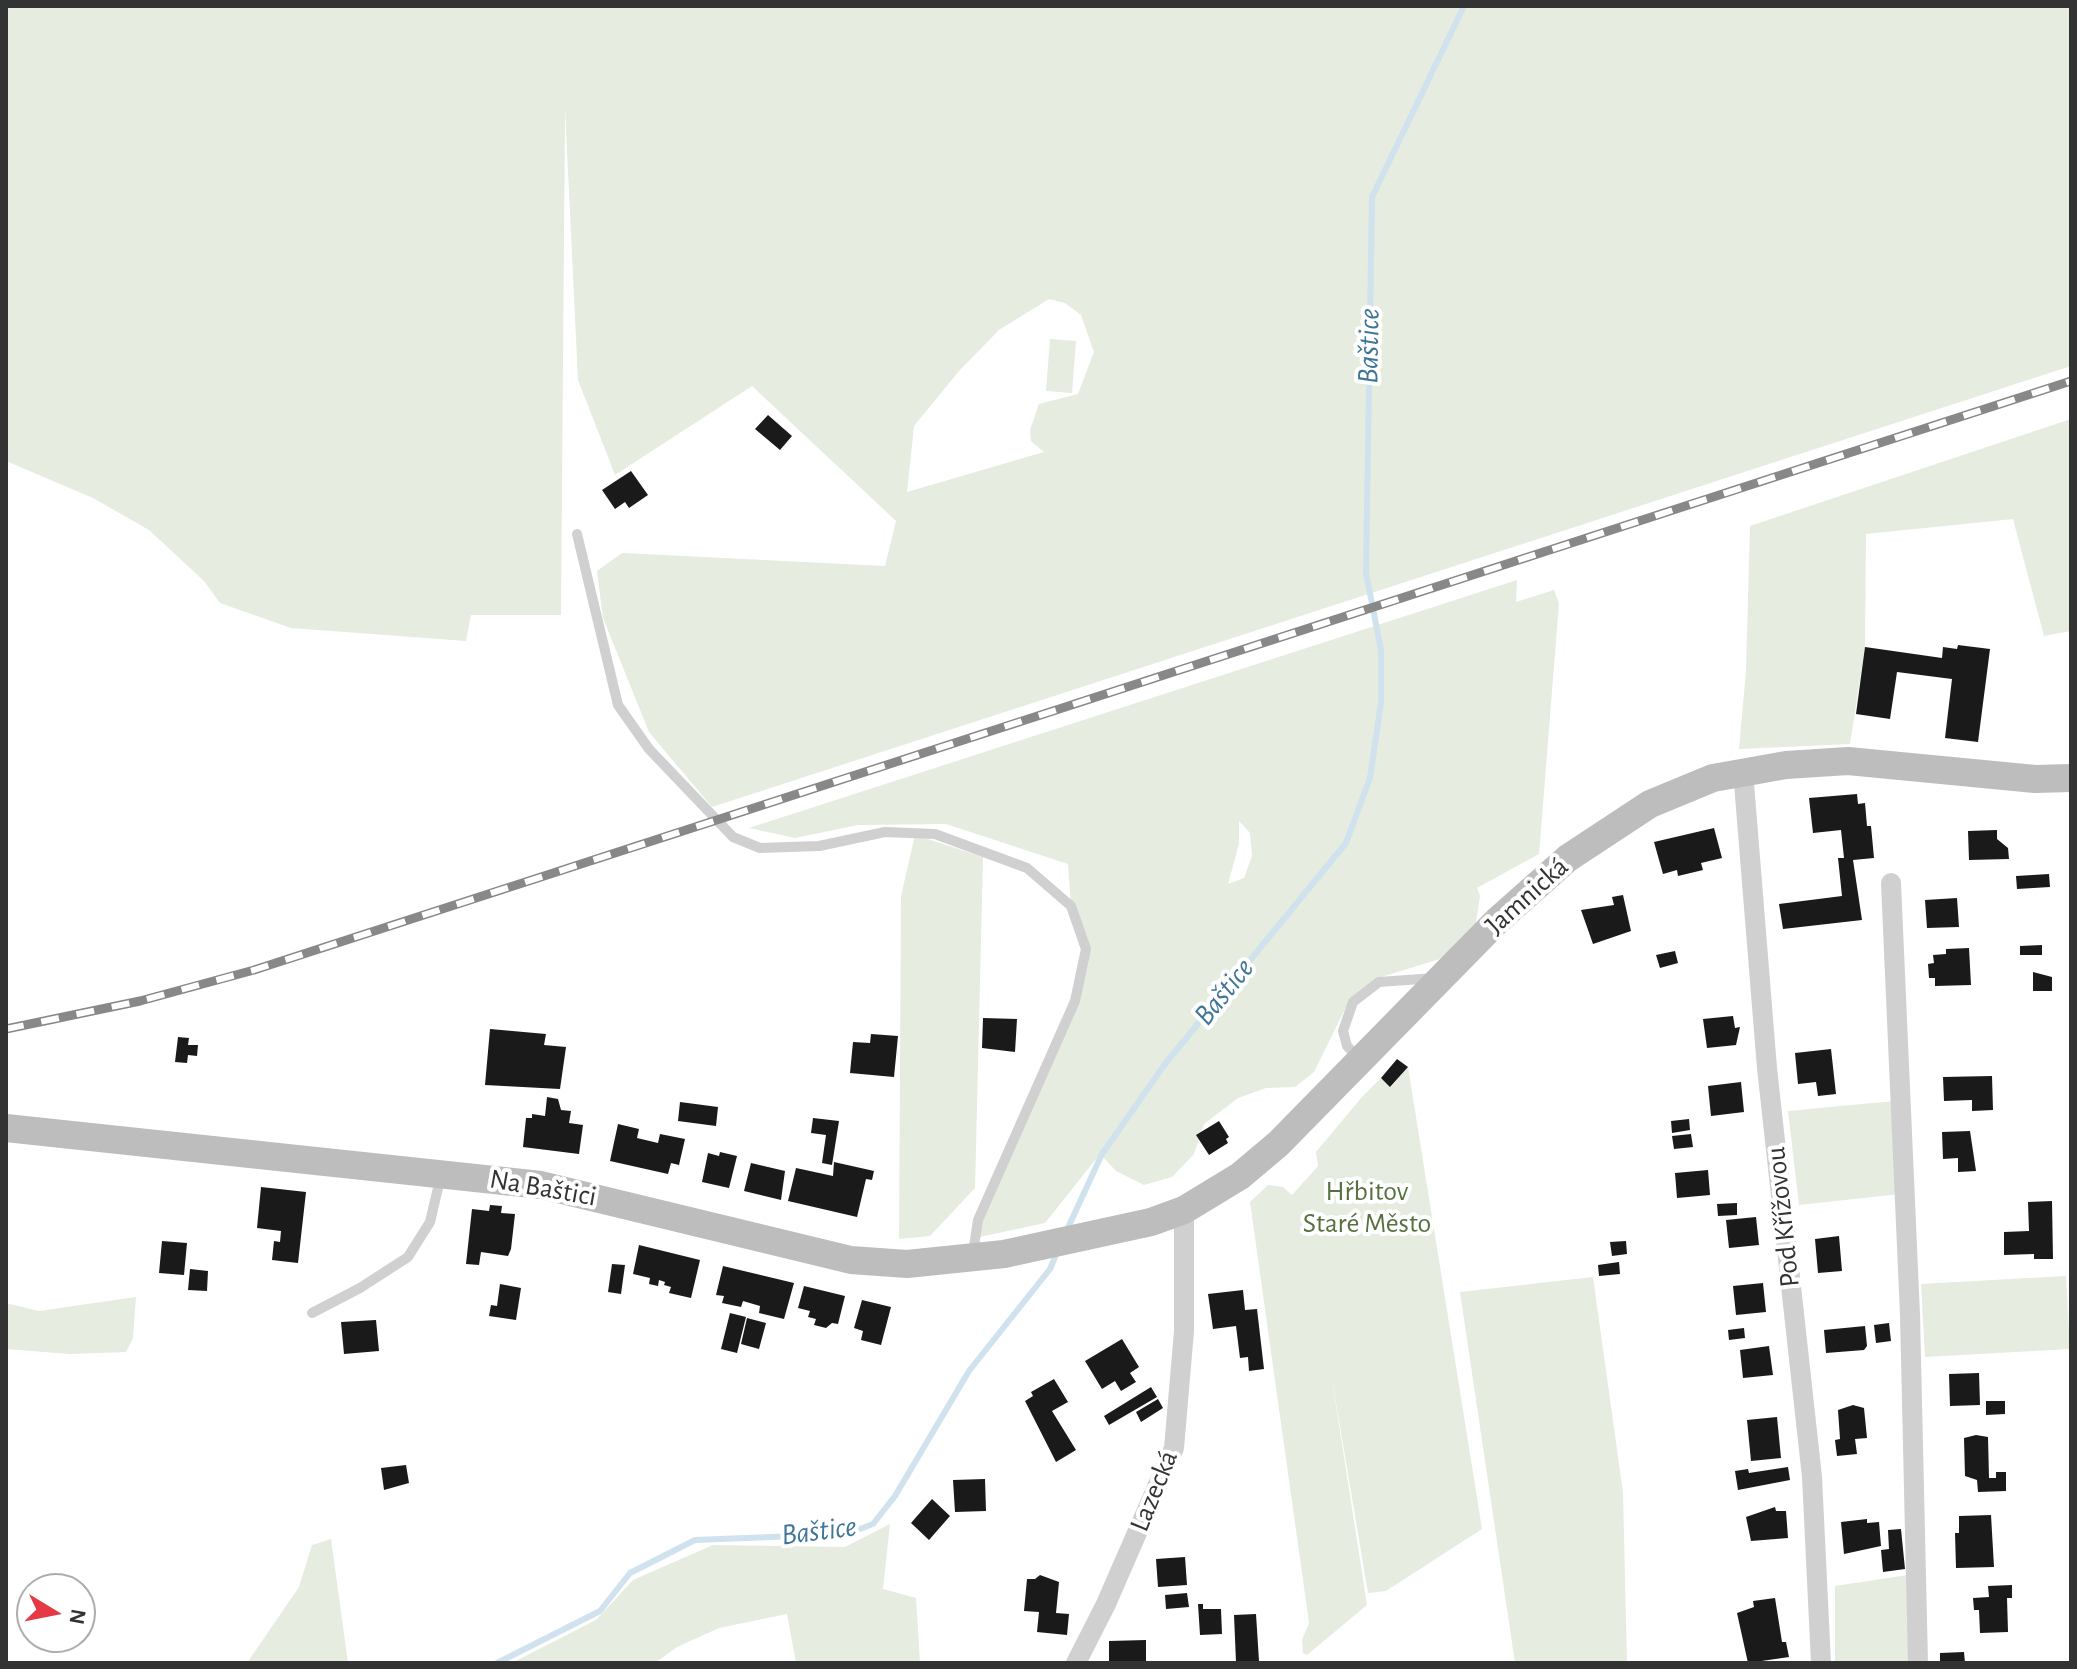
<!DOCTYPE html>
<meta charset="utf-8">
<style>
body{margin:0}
#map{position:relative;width:2077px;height:1669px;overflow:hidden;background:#fff;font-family:"Alegreya Sans",sans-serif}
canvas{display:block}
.frame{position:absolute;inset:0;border:8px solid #333;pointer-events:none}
.north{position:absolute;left:16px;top:1573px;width:80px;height:80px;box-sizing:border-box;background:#fff;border:2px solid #adadad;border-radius:50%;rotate:100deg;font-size:22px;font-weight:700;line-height:32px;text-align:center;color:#333}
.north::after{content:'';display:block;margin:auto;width:28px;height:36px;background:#e63946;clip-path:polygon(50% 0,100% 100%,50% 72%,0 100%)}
</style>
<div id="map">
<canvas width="2077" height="1669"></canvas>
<div class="frame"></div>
<div class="north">N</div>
</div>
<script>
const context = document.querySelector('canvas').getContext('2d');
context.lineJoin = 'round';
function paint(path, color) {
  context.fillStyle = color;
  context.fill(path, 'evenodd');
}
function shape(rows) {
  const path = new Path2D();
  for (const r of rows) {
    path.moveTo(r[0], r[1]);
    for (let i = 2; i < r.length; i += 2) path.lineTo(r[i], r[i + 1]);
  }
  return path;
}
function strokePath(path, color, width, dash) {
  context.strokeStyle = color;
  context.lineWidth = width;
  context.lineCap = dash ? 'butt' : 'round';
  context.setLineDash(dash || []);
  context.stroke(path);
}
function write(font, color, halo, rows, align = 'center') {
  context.font = font + ' "Alegreya Sans",sans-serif';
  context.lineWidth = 8;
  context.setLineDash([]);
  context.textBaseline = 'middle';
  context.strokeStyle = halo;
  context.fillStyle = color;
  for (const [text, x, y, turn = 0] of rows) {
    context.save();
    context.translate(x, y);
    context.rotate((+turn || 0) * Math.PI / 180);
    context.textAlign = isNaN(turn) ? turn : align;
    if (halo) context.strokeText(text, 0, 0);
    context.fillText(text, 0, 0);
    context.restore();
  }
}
const green = shape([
 [6,6,2071,6,2071,366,712,807,649,732,603,618,597,571,622,553,885,566,896,521,752,386,615,475,578,380,565,108,561,615,471,615,466,641,291,628,220,603,204,581,149,530,93,498,6,461],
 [1049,299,1065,303,1081,315,1094,352,1078,394,1039,404,1030,430,1031,441,1044,452,907,492,914,426,959,371,999,330],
 [1050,339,1076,341,1072,393,1046,391],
 [2071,419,2071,631,2044,636,2013,519,1866,534,1865,647,1850,744,1739,749,1746,671,1750,526],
 [1517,580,1516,602,1554,590,1559,603,1539,854,1477,888,1480,896,1476,922,1443,958,1378,978,1348,1003,1314,1072,1295,1087,1266,1088,1238,1098,1204,1124,1194,1154,1172,1177,1144,1185,1116,1171,1100,1154,1045,1223,975,1238,1075,1001,1086,949,1071,906,1068,864,946,824,858,825,795,838,749,828],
 [1239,821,1250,833,1252,856,1244,878,1228,884,1239,844],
 [915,835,983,857,975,1188,930,1236,899,1239,901,896],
 [1408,1067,1482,1529,1386,1591,1368,1593,1331,1373,1367,1605,1307,1655,1303,1653,1302,1640,1309,1623,1250,1202,1268,1185,1283,1187,1292,1195,1318,1166,1316,1152,1362,1097,1381,1078,1391,1087],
 [1894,1101,1900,1194,1799,1205,1788,1111],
 [2066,1276,2070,1349,1925,1357,1921,1284],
 [1593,1277,1623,1493,1627,1663,1515,1663,1460,1292],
 [136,1297,133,1338,126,1352,70,1354,6,1349,6,1303,39,1311],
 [890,1524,883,1589,916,1598,920,1663,796,1663,787,1614,719,1628,677,1647,655,1663,512,1663,596,1620,633,1580,713,1545,845,1547],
 [331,1539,348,1663,247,1663,299,1587,312,1545],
 [1908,1575,1911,1663,1835,1663,1835,1586]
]);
const stream = shape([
 [1066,1232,1102,1154,1165,1064,1346,843,1370,778,1381,703,1381,650,1366,573,1372,197,1464,6],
 [497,1663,600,1611,630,1573,695,1540,847,1534,873,1524,895,1496,969,1371,1050,1269,1058,1250]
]);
const building = shape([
 [768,415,792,436,780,450,755,429],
 [631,471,648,495,629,508,625,502,615,509,602,490],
 [1958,645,1990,649,1978,742,1945,738,1952,679,1897,672,1890,719,1856,714,1865,647,1942,658,1943,647,1957,649],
 [1857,794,1858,804,1865,803,1867,826,1871,826,1874,858,1853,860,1862,920,1783,929,1779,904,1842,896,1838,858,1844,858,1841,830,1813,833,1809,798],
 [1714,828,1722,858,1701,863,1703,870,1678,876,1677,870,1663,874,1654,842],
 [1997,830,1997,839,2008,848,2009,859,1969,860,1968,831],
 [2049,874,2050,887,2017,889,2016,876],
 [1623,895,1631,931,1593,944,1581,910,1614,905,1612,897],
 [1957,898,1959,927,1927,928,1925,900],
 [2042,945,2042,955,2020,955,2020,946],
 [1969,948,1971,985,1935,986,1935,978,1929,978,1928,964,1934,963,1933,955,1946,954,1946,949],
 [1675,951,1678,963,1660,968,1656,955],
 [2033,972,2052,977,2052,991,2033,991],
 [1733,1016,1735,1028,1740,1027,1736,1045,1707,1048,1703,1019],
 [983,1018,1017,1019,1015,1052,982,1048],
 [490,1029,546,1034,544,1045,566,1047,560,1089,485,1085],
 [871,1034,898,1036,894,1077,850,1073,853,1042,870,1043],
 [178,1037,189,1038,188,1045,198,1045,197,1056,188,1055,187,1063,175,1062],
 [1831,1049,1836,1094,1818,1096,1816,1082,1798,1084,1795,1053],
 [1397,1059,1408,1067,1390,1087,1381,1078],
 [1992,1076,1993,1110,1972,1111,1972,1100,1944,1101,1943,1077],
 [1741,1082,1744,1112,1711,1116,1708,1086],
 [547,1097,558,1099,561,1110,571,1111,569,1123,583,1125,579,1154,523,1147,526,1118,532,1118,532,1114,545,1116],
 [680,1102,718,1107,716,1126,678,1121],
 [813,1118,839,1121,832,1165,822,1163,826,1135,811,1133],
 [1689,1119,1690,1130,1672,1133,1671,1121],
 [1219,1121,1229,1137,1226,1139,1228,1143,1209,1155,1196,1135],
 [618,1124,639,1129,637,1138,658,1143,660,1134,685,1139,679,1165,671,1163,668,1174,610,1161],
 [1970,1131,1976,1171,1958,1172,1958,1158,1943,1159,1942,1132],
 [1691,1134,1693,1147,1674,1149,1672,1136],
 [720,1152,737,1156,729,1188,702,1182,708,1153,719,1156],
 [834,1162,874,1171,872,1180,866,1179,857,1217,788,1201,796,1168,833,1176],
 [751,1163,785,1171,781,1200,744,1191],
 [1708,1170,1710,1195,1677,1198,1675,1173],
 [261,1187,306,1192,298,1263,272,1260,274,1241,280,1242,281,1231,257,1228],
 [2052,1201,2053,1259,2034,1259,2034,1254,2004,1255,2004,1232,2029,1231,2028,1202],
 [1737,1203,1737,1215,1718,1216,1717,1204],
 [490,1205,502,1206,501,1213,515,1214,511,1249,508,1256,481,1252,479,1265,466,1264,472,1209,489,1211],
 [1756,1217,1759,1245,1729,1248,1726,1220],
 [1839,1236,1842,1271,1818,1273,1815,1239],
 [162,1241,187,1243,184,1275,159,1273],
 [1626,1241,1627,1254,1612,1256,1610,1242],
 [639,1245,700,1260,691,1298,669,1293,671,1287,664,1285,665,1282,659,1280,658,1286,649,1284,650,1278,633,1274],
 [1619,1262,1620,1274,1599,1276,1598,1265],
 [612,1264,625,1265,621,1294,608,1292],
 [723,1266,794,1283,784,1319,759,1313,760,1306,743,1301,741,1307,722,1303,724,1296,716,1295],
 [190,1269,208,1271,207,1291,188,1290],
 [1763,1283,1766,1312,1736,1315,1733,1286],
 [500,1284,521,1288,516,1320,489,1316,491,1305,497,1306],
 [804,1286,845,1296,838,1324,832,1323,826,1328,814,1325,816,1319,808,1317,810,1311,798,1308],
 [1243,1290,1245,1310,1257,1309,1264,1369,1249,1371,1248,1357,1240,1358,1236,1326,1213,1329,1208,1294],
 [862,1300,891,1307,881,1345,861,1340,863,1331,854,1328],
 [730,1313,746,1317,737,1353,721,1349],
 [747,1318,766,1323,759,1349,741,1344],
 [376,1320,379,1351,344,1354,341,1322],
 [1889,1323,1891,1341,1876,1343,1874,1325],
 [1865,1326,1867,1346,1864,1350,1826,1353,1824,1330],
 [1744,1328,1745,1338,1729,1340,1728,1330],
 [1122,1339,1139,1367,1130,1373,1136,1382,1121,1391,1115,1381,1102,1389,1085,1361],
 [1769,1346,1773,1375,1743,1378,1740,1350],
 [1979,1373,1980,1405,1950,1406,1949,1374],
 [1054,1379,1068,1402,1052,1411,1076,1450,1056,1462,1025,1401,1033,1396,1031,1392],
 [1151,1387,1157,1397,1109,1425,1104,1416],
 [1158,1399,1163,1408,1141,1422,1136,1412],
 [1986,1401,2005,1401,2005,1414,1986,1415],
 [1853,1405,1864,1408,1867,1438,1855,1439,1857,1454,1837,1456,1835,1440,1840,1439,1838,1410],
 [1777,1417,1781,1458,1751,1461,1747,1420],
 [1976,1435,1988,1437,1989,1478,1996,1478,1996,1472,2006,1472,2006,1491,1978,1492,1977,1480,1965,1476,1964,1438],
 [406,1465,409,1483,384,1490,381,1468],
 [1788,1467,1790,1480,1738,1490,1735,1471,1748,1469,1749,1473],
 [985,1479,986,1511,955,1512,953,1480],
 [932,1499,950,1516,929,1540,911,1523],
 [1775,1507,1776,1511,1786,1511,1788,1538,1751,1541,1746,1517],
 [1991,1515,1994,1567,1956,1568,1955,1533,1959,1533,1959,1516],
 [1867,1519,1867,1523,1879,1522,1881,1546,1844,1554,1841,1522],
 [1901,1529,1905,1569,1883,1572,1881,1550,1889,1549,1888,1530],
 [1185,1557,1187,1585,1158,1587,1156,1559],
 [1040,1575,1059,1582,1056,1613,1069,1614,1067,1635,1037,1632,1039,1612,1024,1611,1027,1579,1035,1579],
 [2012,1585,2012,1598,2007,1598,2008,1632,1980,1633,1979,1610,1974,1610,1973,1598,1989,1597,1988,1586],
 [1187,1593,1189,1607,1166,1609,1165,1595],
 [1775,1598,1782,1642,1786,1642,1789,1657,1748,1663,1737,1613,1754,1607,1753,1601],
 [1198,1604,1203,1604,1203,1609,1221,1609,1222,1634,1200,1635],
 [1256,1614,1259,1661,1236,1662,1234,1615],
 [1146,1640,1146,1663,1109,1663,1109,1641],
 [1964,1652,1965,1663,1940,1663,1940,1653]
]);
const service = shape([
 [577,534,618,705,649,749,733,837,760,848,819,846,885,832,935,834,1027,868,1071,906,1086,949,1075,1001,978,1220,973,1253],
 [1358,1057,1347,1046,1343,1031,1353,1002,1379,982,1435,978],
 [312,1313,360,1288,408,1257,430,1222,441,1175]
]);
const minor = shape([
 [1743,771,1767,1068,1812,1477,1821,1663],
 [1891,883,1910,1315,1918,1663],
 [1076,1663,1106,1604,1174,1448,1184,1331,1184,1210]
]);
const secondary = shape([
 [6,1128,541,1185,851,1260,907,1264,1004,1254,1151,1222,1184,1210,1240,1176,1278,1144,1497,921,1568,858,1650,804,1713,778,1786,765,1848,761,2035,779,2071,778]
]);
const rail = shape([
 [6,1029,140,1001,254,970,2071,381]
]);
const streetNames = [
 ["Jamnická",1527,896,-42],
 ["Na Baštici",543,1188,10],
 ["Pod Křížovou",1783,1217,-96],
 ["Lazecká",1154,1491,-68]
];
const parkNames = [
 ["Hřbitov",1367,1192],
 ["Staré Město",1367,1224]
];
const waterNames = [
 ["Baštice",1369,346,-89],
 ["Baštice",1224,992,-51],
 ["Baštice",819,1531,-7]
];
paint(green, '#e6ecdf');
strokePath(stream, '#cfe2ee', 6);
paint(building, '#1a1a1a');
strokePath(service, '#d0d0d0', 10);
strokePath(minor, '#d0d0d0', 20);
strokePath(secondary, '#bdbdbd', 28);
strokePath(rail, '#888', 9);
strokePath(rail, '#fff', 6, [18]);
write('28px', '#333', '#fff', streetNames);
write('28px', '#56703f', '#fff', parkNames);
write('italic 30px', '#3f7597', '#fff', waterNames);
</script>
